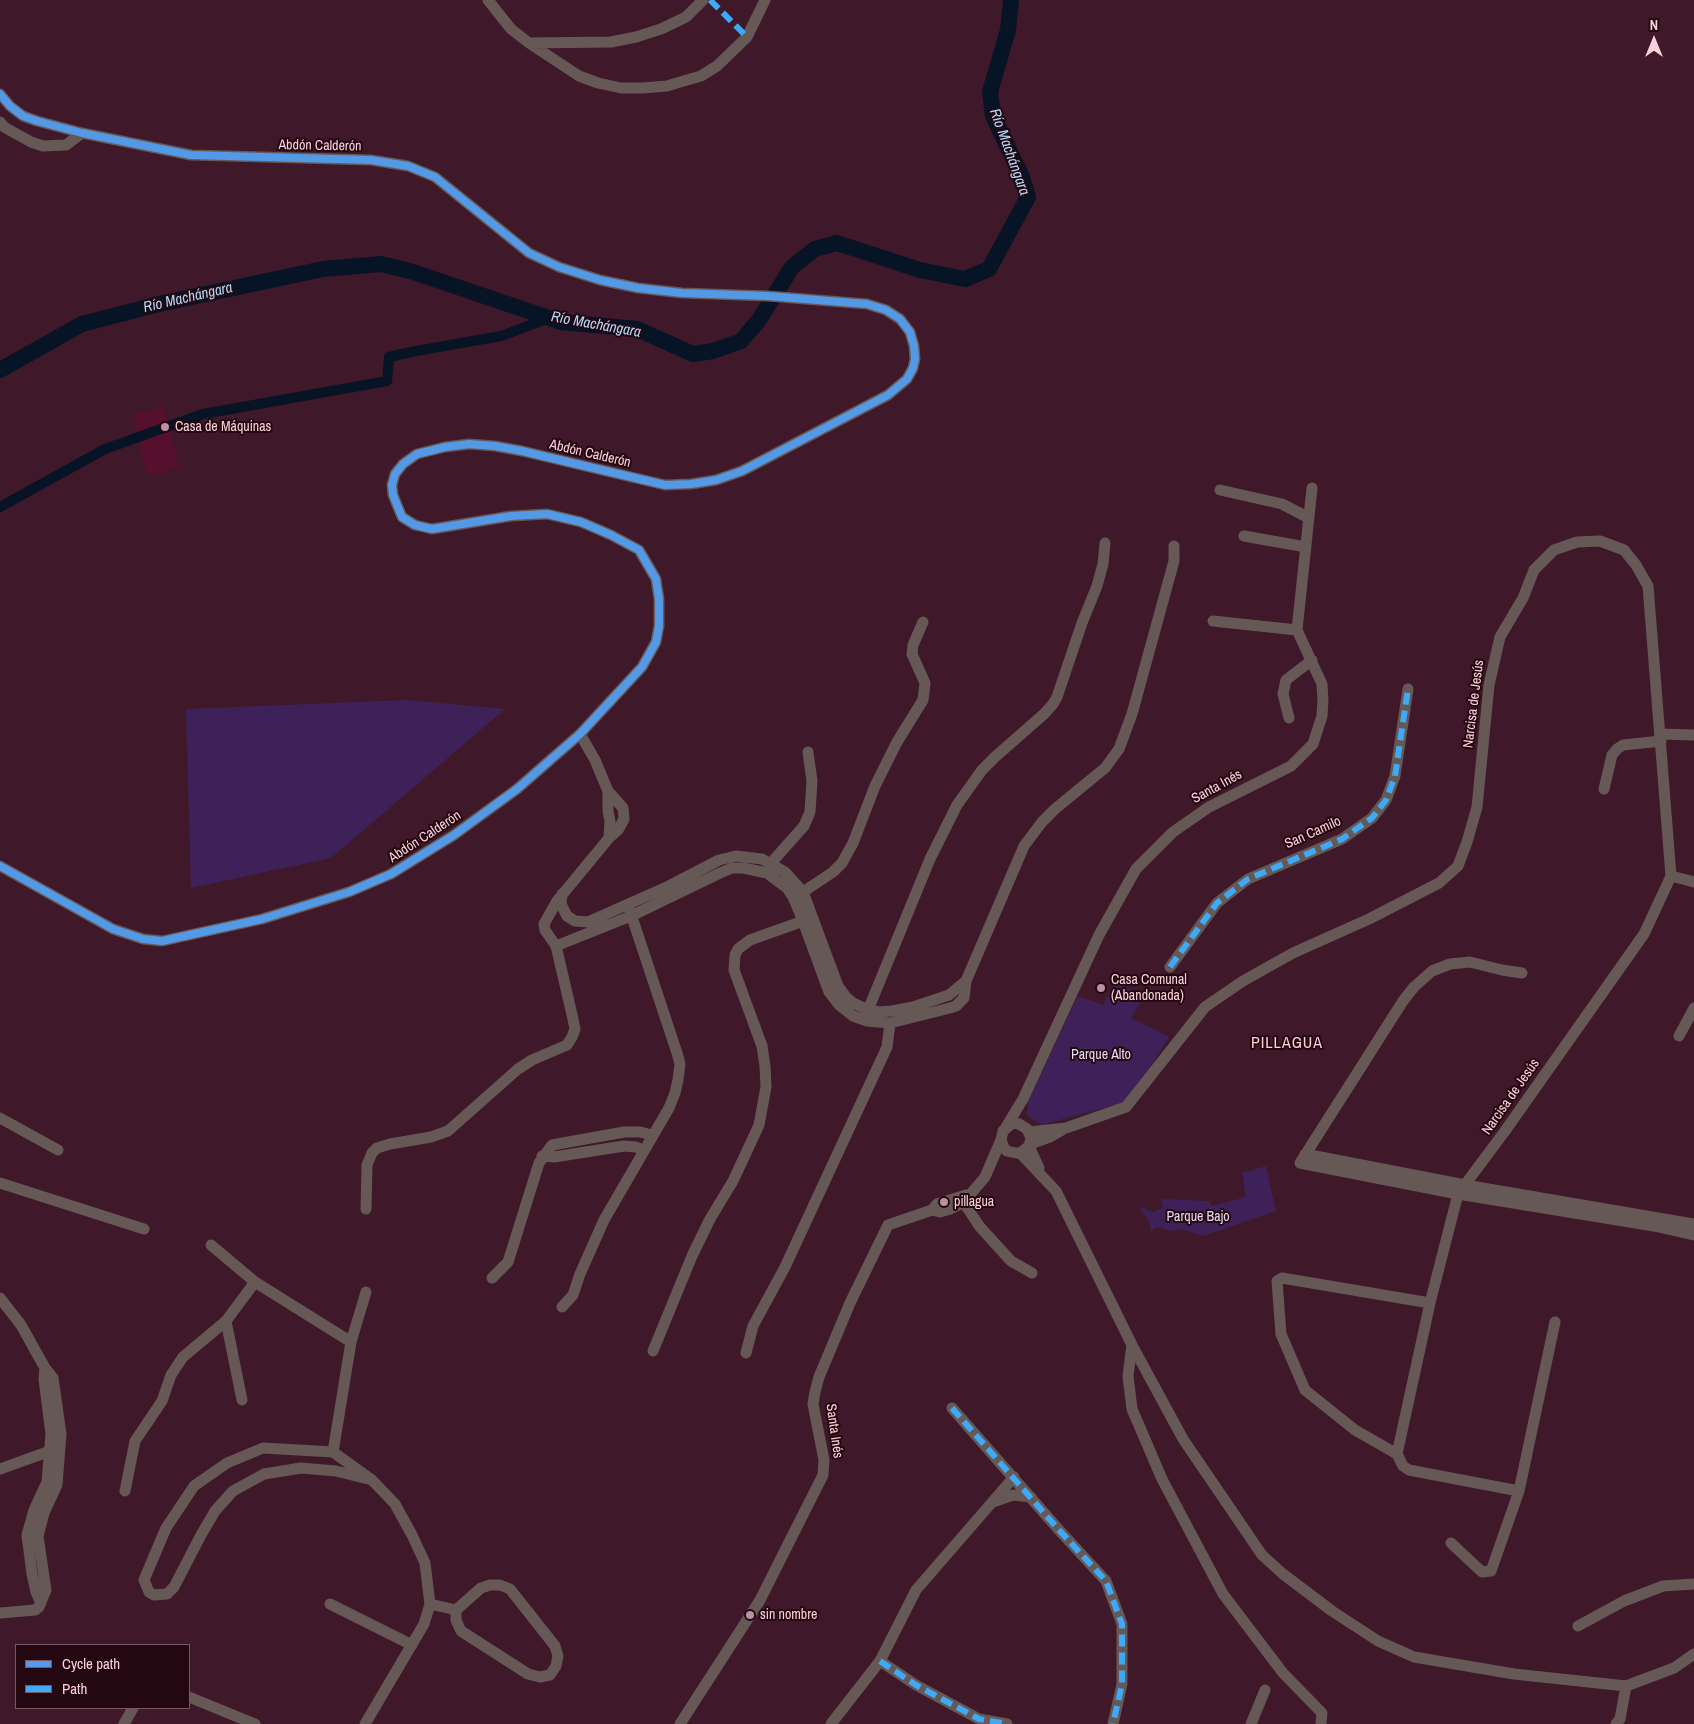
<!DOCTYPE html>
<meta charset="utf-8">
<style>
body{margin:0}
#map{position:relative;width:1694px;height:1724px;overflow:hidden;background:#3f1929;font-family:"Archivo Narrow",sans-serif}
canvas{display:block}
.legend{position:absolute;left:15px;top:1644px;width:175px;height:65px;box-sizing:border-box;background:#230711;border:1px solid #7a5862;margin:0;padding:6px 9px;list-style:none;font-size:15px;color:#fcd1db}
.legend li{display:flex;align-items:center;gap:10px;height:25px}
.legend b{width:25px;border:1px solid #7a5862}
.north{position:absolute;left:1629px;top:15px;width:50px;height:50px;-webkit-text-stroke:4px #230711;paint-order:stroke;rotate:0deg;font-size:14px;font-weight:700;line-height:20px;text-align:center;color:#fcd1db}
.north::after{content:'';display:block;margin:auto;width:18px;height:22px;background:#fcd1db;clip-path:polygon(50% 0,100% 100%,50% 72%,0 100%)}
</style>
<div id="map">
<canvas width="1694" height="1724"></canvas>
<ul class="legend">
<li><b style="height:6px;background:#5399e6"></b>Cycle path</li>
<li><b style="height:6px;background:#3fa9f5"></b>Path</li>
</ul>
<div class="north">N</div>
</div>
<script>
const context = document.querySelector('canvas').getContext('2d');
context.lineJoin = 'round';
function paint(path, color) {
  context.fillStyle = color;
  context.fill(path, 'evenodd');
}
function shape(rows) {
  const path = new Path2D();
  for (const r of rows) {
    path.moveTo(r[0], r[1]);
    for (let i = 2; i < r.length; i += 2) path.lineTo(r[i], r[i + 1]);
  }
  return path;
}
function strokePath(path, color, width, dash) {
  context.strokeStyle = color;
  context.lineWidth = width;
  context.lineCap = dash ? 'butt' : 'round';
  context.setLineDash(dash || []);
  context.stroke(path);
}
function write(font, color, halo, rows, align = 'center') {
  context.font = font + ' "Archivo Narrow",sans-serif';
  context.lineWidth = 4;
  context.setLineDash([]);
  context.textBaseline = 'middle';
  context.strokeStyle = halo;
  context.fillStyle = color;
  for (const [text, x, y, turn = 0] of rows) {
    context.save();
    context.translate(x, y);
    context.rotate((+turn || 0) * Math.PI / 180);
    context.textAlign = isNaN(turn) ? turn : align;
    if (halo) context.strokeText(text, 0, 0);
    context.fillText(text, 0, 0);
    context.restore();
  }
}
const built = shape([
 [164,407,179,468,147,476,133,414]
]);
const green = shape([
 [407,700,505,709,331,858,191,888,186,709],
 [1115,982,1144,996,1131,1018,1169,1037,1151,1066,1123,1103,1041,1125,1027,1115,1028,1101,1078,996,1103,1005],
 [1266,1166,1276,1211,1203,1236,1182,1229,1171,1231,1157,1227,1151,1231,1150,1223,1139,1206,1153,1212,1163,1208,1161,1199,1210,1201,1211,1206,1246,1197,1242,1173]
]);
const canal = shape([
 [0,507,105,449,203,414,387,381,389,357,416,351,501,336,549,318]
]);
const river = shape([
 [0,370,82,324,159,304,323,269,381,264,410,271,561,322,637,329,693,354,713,351,741,341,759,320,792,267,815,249,837,243,920,270,965,279,989,269,1028,197,1022,177,993,116,990,92,1008,30,1011,0]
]);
const minor = shape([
 [488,0,511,29,529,43,579,76,598,83,621,88,643,88,667,86,687,80,701,76,717,66,747,37,765,0],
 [529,43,611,42,636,37,661,29,686,17,703,0],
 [0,94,10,106,23,116,37,121,82,133,191,155,371,160,408,166,435,177,529,253,559,267,600,280,638,288,682,293,768,296,867,304,886,310,900,319,910,332,914,346,915,359,913,368,907,379,888,395,742,471,716,480,691,484,665,485,522,451,495,446,469,444,445,447,417,454,403,464,395,474,392,485,393,495,402,517,415,525,432,529,511,516,547,514,581,522,611,535,639,550,656,579,659,599,659,626,656,642,642,667,580,734,517,789,454,835,391,874,349,892,262,919,162,941,143,939,113,929,0,866],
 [0,122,4,127,31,142,43,146,66,145,82,133],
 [1220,490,1282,504,1309,518],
 [1244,536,1306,547],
 [1213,621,1297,630],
 [1289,718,1283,694,1286,680,1312,660],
 [1660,734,1694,735],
 [1604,789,1612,755,1617,749,1623,745,1661,741],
 [608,791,608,811,610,821,609,838],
 [771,863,804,826,810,812,812,781,808,752],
 [1671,876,1694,882],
 [803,892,833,872,842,863,853,843,875,786,897,742,923,700,925,683,912,654,913,645,923,622],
 [562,894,561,904,567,916,575,921,588,922,669,886,719,860,736,856,762,859,785,872,803,892,838,986,846,997,853,1003,868,1010,879,1012,892,1011,913,1007,949,995,966,981,1024,846,1042,822,1055,809,1105,768,1119,749,1132,714,1174,561,1174,546],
 [556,946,631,916,720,873,732,868,743,868,767,873,787,888,793,897,803,921,829,992,839,1005,853,1016,867,1021,890,1023,950,1008,956,1006,964,998,966,981],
 [1170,967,1217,903,1248,879,1342,839,1372,818,1386,800,1395,776,1408,689],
 [1522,973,1502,970,1470,962,1450,964,1432,971,1414,987,1403,1001,1300,1163,1458,1194,1654,1226,1694,1235],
 [868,1010,930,859,957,805,982,770,995,757,1044,714,1053,704,1057,697,1082,623,1097,586,1103,564,1105,543],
 [1679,1036,1694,1008],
 [0,1118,58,1150],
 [1006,1127,1023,1099,1099,935,1136,869,1173,832,1209,807,1291,766,1313,744,1322,716,1323,700,1322,684,1297,630,1312,488],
 [1029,1132,1066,1128,1126,1107,1205,1007,1243,981,1293,953,1369,919,1439,883,1458,866,1467,842,1477,807,1489,685,1500,637,1523,598,1534,570,1554,550,1577,542,1600,541,1624,550,1636,565,1648,586,1671,876,1644,934,1505,1131,1458,1194,1430,1303,1397,1454,1403,1466,1409,1470,1519,1491,1555,1322],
 [1030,1144,1050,1137,1062,1130],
 [1029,1146,1020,1153,1016,1153,1007,1151,1004,1148,1001,1140,1003,1131,1010,1125,1014,1123,1019,1124,1027,1129,1031,1138,1029,1146,1039,1168],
 [1020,1153,1056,1191,1132,1345,1183,1439,1262,1555,1283,1574,1332,1611,1378,1641,1414,1657,1514,1674,1626,1686,1674,1668,1694,1654],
 [1305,1154,1465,1185,1694,1224],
 [542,1156,554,1157,624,1146,636,1147,643,1150],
 [0,1183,144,1229],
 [960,1197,980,1227,1011,1261,1032,1273],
 [366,1209,367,1165,372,1153,377,1148,390,1144,431,1137,448,1131,518,1069,532,1060,567,1045,572,1037,575,1029,573,1019,556,946,545,930,544,924,557,901,609,838,618,830,624,819,623,808,608,791,595,760,580,734],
 [932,1210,937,1204,966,1195],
 [211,1245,255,1282,351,1342],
 [492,1278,508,1262,539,1163,552,1145,624,1132,640,1132,652,1135],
 [0,1298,21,1325,45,1368,53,1378,61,1434,57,1485,44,1513,38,1536,46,1590,39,1607,35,1610,0,1613],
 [562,1307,573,1295,580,1274,604,1220,669,1108,675,1093,678,1080,680,1064,677,1053,630,911],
 [226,1321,242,1400],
 [1132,1345,1128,1376,1132,1409,1162,1479,1223,1594,1283,1673,1322,1713,1321,1724],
 [653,1351,692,1256,710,1219,733,1181,759,1125,766,1087,765,1066,762,1046,734,970,735,955,738,949,750,940,809,919],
 [746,1353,753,1326,785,1267,887,1047,890,1023],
 [952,1408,1059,1530,1106,1581,1122,1624,1122,1684,1113,1724],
 [333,1452,351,1342,366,1292],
 [1397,1454,1355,1430,1305,1390,1281,1334,1277,1281,1282,1278,1430,1303],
 [0,1469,50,1451],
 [125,1491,135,1441,162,1401,171,1375,183,1357,226,1321,255,1282],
 [993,1502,1013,1495,1031,1497],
 [1451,1543,1482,1572,1491,1571,1519,1491],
 [490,1585,500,1585,510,1589,555,1646,558,1656,556,1666,550,1675,540,1677,528,1674,461,1631,456,1620,456,1610,481,1588,490,1585],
 [41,1603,36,1592,32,1574,27,1535,34,1510,47,1482,51,1434,44,1379,45,1368],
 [330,1604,412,1645],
 [430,1604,456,1610],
 [1578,1626,1624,1601,1663,1586,1694,1584],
 [880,1661,916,1685,979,1719,1007,1724],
 [189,1697,255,1724],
 [124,1724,133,1708],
 [365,1724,424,1624,430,1604,425,1563,412,1535,395,1504,372,1480,333,1452,263,1448,227,1463,194,1486,166,1528,144,1580,149,1592,154,1595,167,1594,174,1587,201,1535,215,1511,233,1491,264,1474,301,1468,336,1471,372,1480],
 [680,1724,760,1600,823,1475,824,1460,813,1404,815,1392,819,1377,850,1303,888,1225,932,1210,940,1212,950,1209,963,1203,985,1177,1001,1140],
 [831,1724,880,1661,916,1590,1014,1477],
 [1251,1724,1265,1690],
 [1616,1724,1620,1719,1626,1686]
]);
const quiet = shape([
 [710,0,747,37],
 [1170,967,1217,903,1248,879,1342,839,1372,818,1386,800,1395,776,1408,689],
 [952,1408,1059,1530,1106,1581,1122,1624,1122,1684,1113,1724],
 [880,1661,916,1685,979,1719,1007,1724]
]);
const cycleway = shape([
 [0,94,10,106,23,116,37,121,82,133,191,155,371,160,408,166,435,177,529,253,559,267,600,280,638,288,682,293,768,296,867,304,886,310,900,319,910,332,914,346,915,359,913,368,907,379,888,395,742,471,716,480,691,484,665,485,522,451,495,446,469,444,445,447,417,454,403,464,395,474,392,485,393,495,402,517,415,525,432,529,511,516,547,514,581,522,611,535,639,550,656,579,659,599,659,626,656,642,642,667,580,734,517,789,454,835,391,874,349,892,262,919,162,941,143,939,113,929,0,866]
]);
const markers = [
 [165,427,5,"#ba919d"],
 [1101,988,5,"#ba919d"],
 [944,1202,5,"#ba919d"],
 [750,1615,5,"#ba919d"]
];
const streetNames = [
 ["Abdón Calderón",320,146,1],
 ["Abdón Calderón",590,454,13],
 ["Narcisa de Jesús",1474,704,-83],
 ["Santa Inés",1217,787,-29],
 ["San Camilo",1313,833,-24],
 ["Abdón Calderón",425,837,-33],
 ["Narcisa de Jesús",1511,1097,-55],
 ["Santa Inés",834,1431,82]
];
const poiNames = [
 ["Casa de Máquinas",175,427],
 ["Casa Comunal",1111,980],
 ["(Abandonada)",1111,996],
 ["pillagua",954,1202],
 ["sin nombre",760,1615]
];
const parkNames = [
 ["Parque Alto",1101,1055],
 ["Parque Bajo",1198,1217]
];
const waterNames = [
 ["Río Machángara",1009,152,70],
 ["Río Machángara",188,298,-13],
 ["Río Machángara",596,325,10]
];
const quarterNames = [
 ["PILLAGUA",1287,1044]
];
paint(built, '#560f2c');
paint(green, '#3f2159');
strokePath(canal, '#061426', 10);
strokePath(river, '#061426', 16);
strokePath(minor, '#665955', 11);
strokePath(quiet, '#3fa9f5', 6, [12, 6]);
strokePath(cycleway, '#5399e6', 8);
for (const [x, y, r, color] of markers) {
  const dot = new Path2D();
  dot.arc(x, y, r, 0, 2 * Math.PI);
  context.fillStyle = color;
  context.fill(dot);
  strokePath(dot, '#230711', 2);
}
write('14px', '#fcd1db', '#230711', streetNames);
write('14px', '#fcd1db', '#230711', poiNames, 'left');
write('14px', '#e3dbf1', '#230711', parkNames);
write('italic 15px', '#b0d9f9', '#230711', waterNames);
context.letterSpacing = '1px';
write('16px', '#fcd1db', '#230711', quarterNames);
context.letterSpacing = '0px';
</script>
